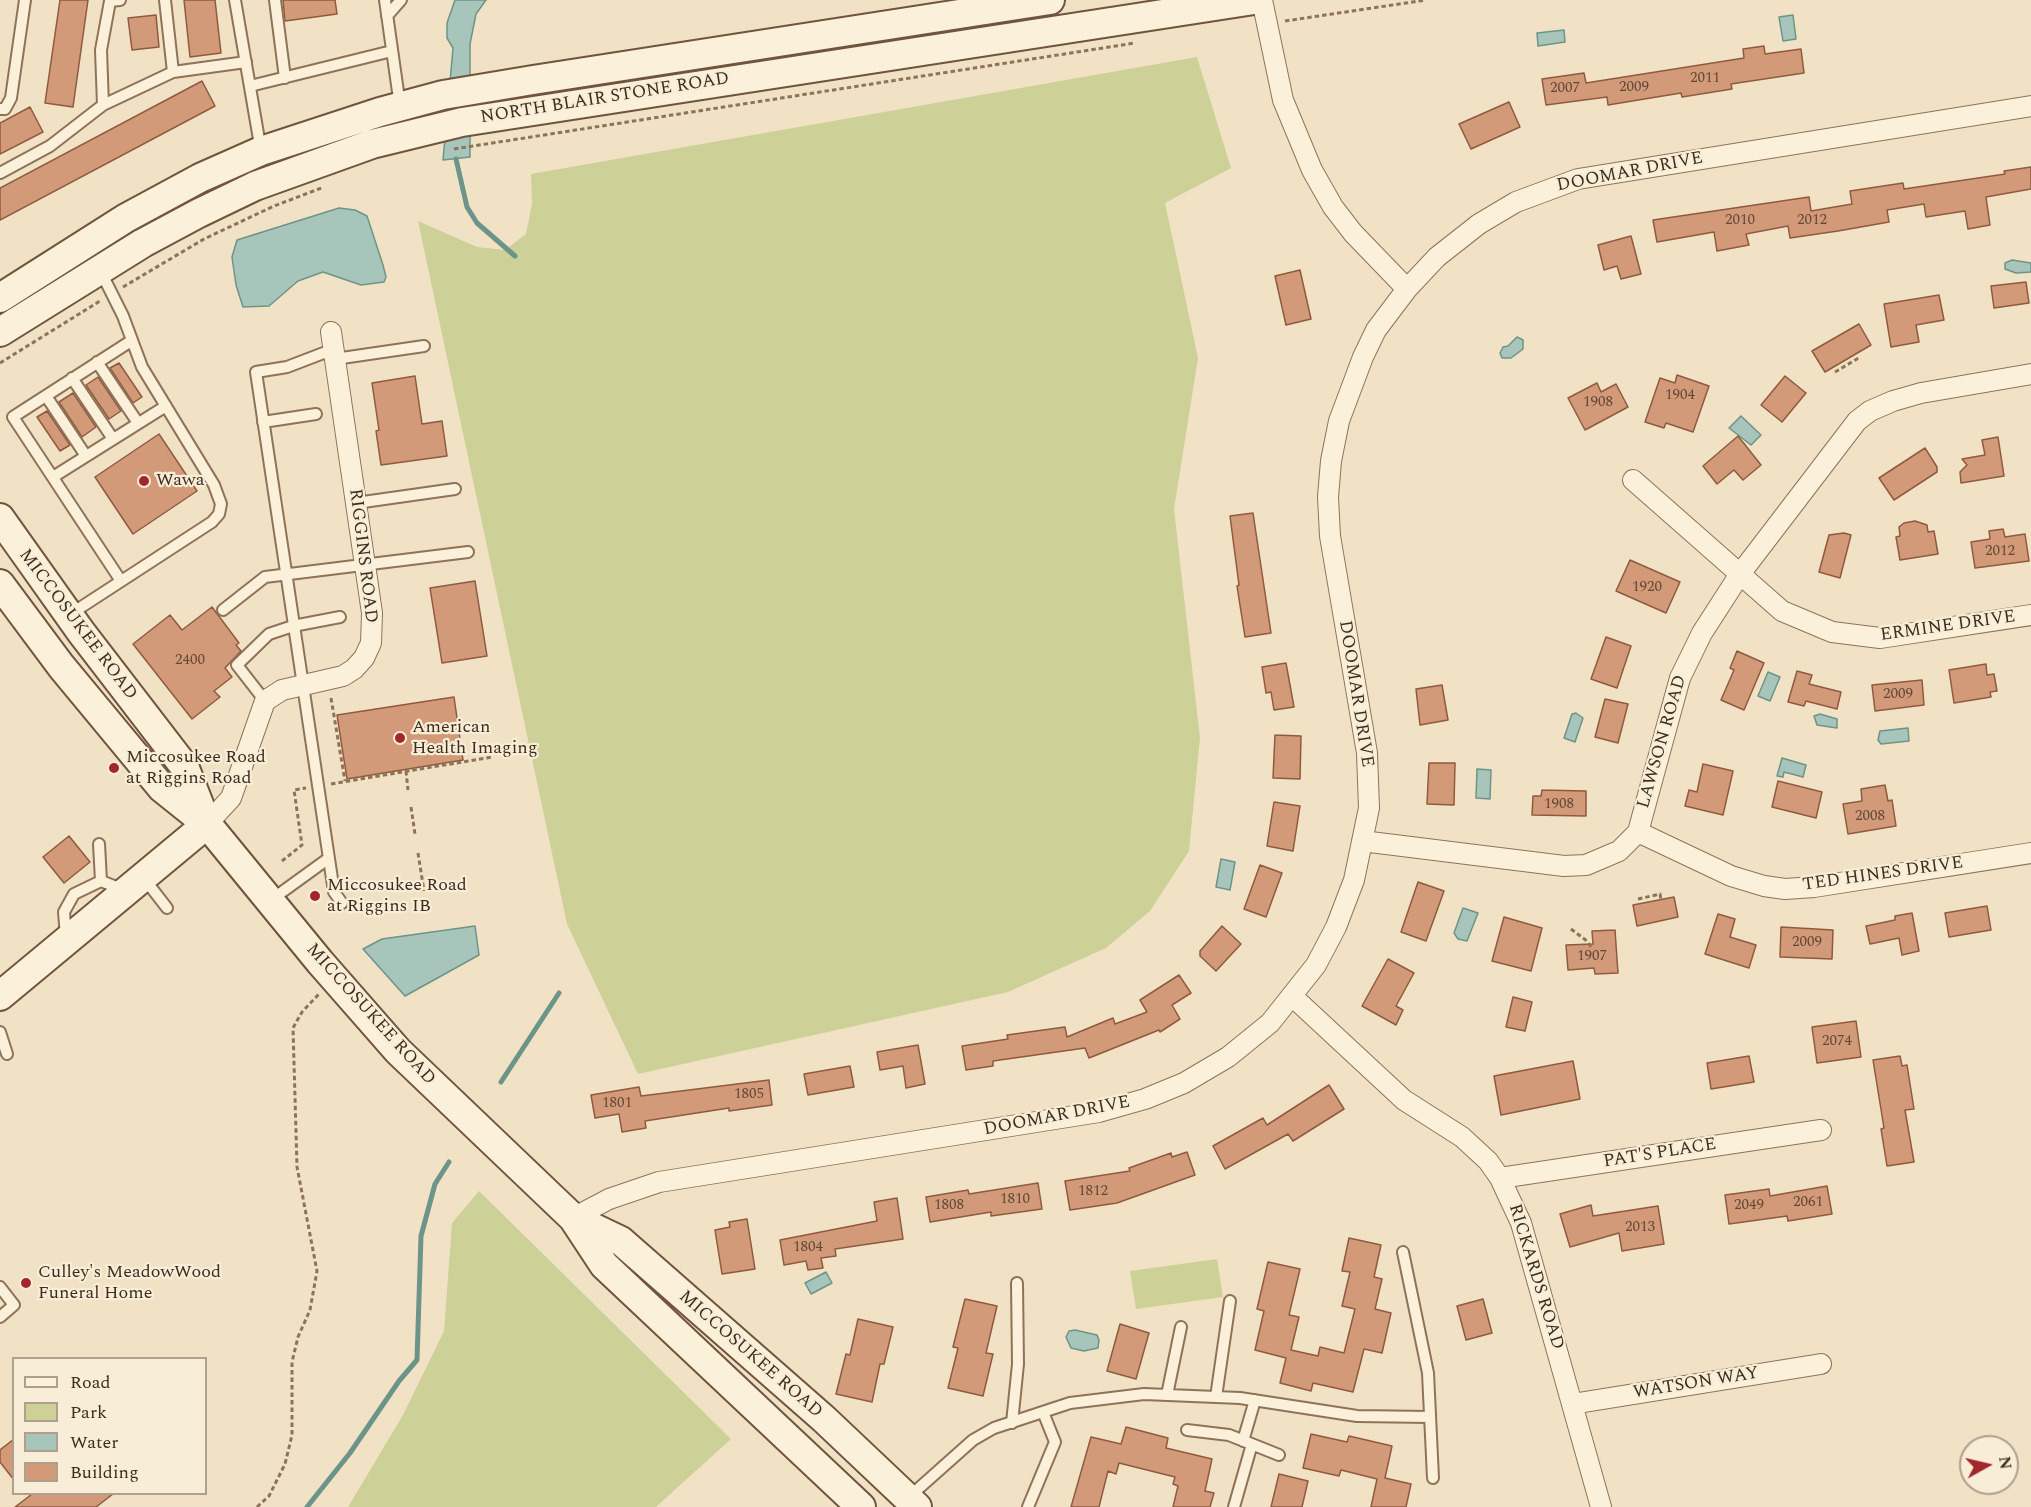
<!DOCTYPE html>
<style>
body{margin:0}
#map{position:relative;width:2031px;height:1507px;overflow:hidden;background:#f1e2c6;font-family:Spectral,serif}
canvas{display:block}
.legend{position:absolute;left:12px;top:1357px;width:195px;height:138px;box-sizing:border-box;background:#f8edd6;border:2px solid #aea08d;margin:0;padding:8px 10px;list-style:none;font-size:18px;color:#3e2c1f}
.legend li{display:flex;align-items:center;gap:12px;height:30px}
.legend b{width:30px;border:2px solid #aea08d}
.north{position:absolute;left:1959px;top:1435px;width:60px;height:60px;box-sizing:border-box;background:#f8edd6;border:2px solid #aea08d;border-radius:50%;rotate:82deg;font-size:16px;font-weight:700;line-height:24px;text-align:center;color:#3e2c1f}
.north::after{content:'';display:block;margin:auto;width:21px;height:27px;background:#a2262c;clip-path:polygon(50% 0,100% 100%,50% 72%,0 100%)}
</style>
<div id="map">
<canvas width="2031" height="1507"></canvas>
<ul class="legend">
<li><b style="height:8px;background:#fbf0da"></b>Road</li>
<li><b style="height:16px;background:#cdd198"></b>Park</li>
<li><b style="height:16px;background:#a7c5bb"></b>Water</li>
<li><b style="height:16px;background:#d29a79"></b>Building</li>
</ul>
<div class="north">N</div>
</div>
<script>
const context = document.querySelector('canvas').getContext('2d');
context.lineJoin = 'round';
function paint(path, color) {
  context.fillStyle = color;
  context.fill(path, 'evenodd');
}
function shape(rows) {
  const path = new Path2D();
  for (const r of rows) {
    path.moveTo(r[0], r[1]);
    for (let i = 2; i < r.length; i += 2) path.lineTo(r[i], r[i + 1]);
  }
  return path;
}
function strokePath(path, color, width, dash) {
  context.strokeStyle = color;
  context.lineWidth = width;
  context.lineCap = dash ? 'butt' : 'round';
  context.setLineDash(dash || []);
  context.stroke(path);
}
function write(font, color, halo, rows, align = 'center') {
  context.font = font + ' Spectral,serif';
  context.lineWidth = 4.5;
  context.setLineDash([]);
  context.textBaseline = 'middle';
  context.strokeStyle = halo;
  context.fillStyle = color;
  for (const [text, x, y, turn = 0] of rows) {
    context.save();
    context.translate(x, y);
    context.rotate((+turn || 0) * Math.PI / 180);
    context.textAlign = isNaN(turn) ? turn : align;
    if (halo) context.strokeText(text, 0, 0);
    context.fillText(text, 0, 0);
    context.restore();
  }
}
const green = shape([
 [1197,57,1231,168,1165,203,1198,358,1174,509,1200,738,1189,851,1150,911,1106,948,1008,992,638,1074,567,924,418,221,477,247,505,250,526,234,532,204,531,174],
 [479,1191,731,1439,656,1507,348,1507,403,1415,444,1331,452,1223],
 [1217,1259,1223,1297,1136,1309,1130,1271]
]);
const water = shape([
 [455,0,486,0,476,14,470,44,470,157,443,160,453,48,447,38,447,23,455,0],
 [1793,15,1796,39,1783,41,1779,17,1793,15],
 [1564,30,1565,42,1538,46,1537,33,1564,30],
 [339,208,355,210,367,216,383,265,386,277,384,282,361,285,323,272,298,281,269,306,243,307,236,285,232,257,237,240,339,208],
 [2012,260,2031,263,2031,272,2016,273,2005,269,2005,263,2012,260],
 [1517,337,1523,340,1523,349,1511,358,1502,358,1500,353,1503,347,1508,346,1517,337],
 [1741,416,1761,435,1751,445,1729,428,1741,416],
 [1768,672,1780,677,1770,701,1758,696,1768,672],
 [1576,713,1583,718,1575,742,1564,738,1572,714,1576,713],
 [1820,714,1837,719,1837,728,1817,725,1814,716,1820,714],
 [1908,728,1909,741,1881,744,1878,740,1880,731,1908,728],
 [1782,758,1806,765,1803,777,1784,772,1783,777,1777,776,1782,758],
 [1477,769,1491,770,1490,799,1476,798,1477,769],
 [1221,859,1235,862,1230,890,1216,887,1221,859],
 [1463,908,1478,913,1467,941,1458,939,1454,933,1463,908],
 [475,926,479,955,405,996,363,949,382,939,475,926],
 [826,1272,832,1283,811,1294,805,1283,826,1272],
 [1075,1330,1097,1335,1099,1340,1098,1348,1084,1351,1071,1348,1066,1337,1069,1331,1075,1330]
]);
const stream = shape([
 [456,159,467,207,477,223,515,256],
 [501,1082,559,993],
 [307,1507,350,1453,399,1381,417,1360,421,1236,435,1184,449,1162]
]);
const building = shape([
 [60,0,88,0,73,107,45,103,60,0],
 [184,0,215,0,221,53,190,57,184,0],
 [283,0,335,0,337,14,285,21,283,0],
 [156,15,159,47,132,50,128,18,156,15],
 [1764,46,1765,54,1801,49,1804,73,1731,84,1732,89,1682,97,1681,93,1608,105,1607,97,1546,105,1542,79,1584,73,1586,83,1744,58,1743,49,1764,46],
 [202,81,215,106,0,220,0,188,202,81],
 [1509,102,1520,127,1471,149,1459,124,1509,102],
 [30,107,43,132,0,154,0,123,30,107],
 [2031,167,2031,189,1986,197,1990,225,1968,229,1965,211,1926,217,1924,204,1887,210,1889,222,1838,231,1790,238,1788,226,1746,234,1749,245,1717,251,1714,232,1657,242,1653,220,1809,197,1811,211,1852,204,1850,191,1903,183,1904,189,2005,174,2004,171,2031,167],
 [1631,236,1641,274,1621,279,1617,266,1604,270,1598,245,1631,236],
 [1300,270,1311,319,1286,325,1275,276,1300,270],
 [2026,282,2029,303,1994,308,1991,286,2026,282],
 [1939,295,1944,320,1916,325,1919,342,1891,347,1884,304,1939,295],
 [1859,324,1871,345,1825,372,1812,351,1859,324],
 [119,363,142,397,133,403,110,368,119,363],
 [1677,375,1709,386,1693,432,1666,423,1664,428,1645,422,1660,378,1675,383,1677,375],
 [415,376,422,424,442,421,447,456,381,465,376,431,379,430,372,383,415,376],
 [1785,376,1806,393,1782,422,1761,405,1785,376],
 [98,377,121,411,109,419,86,385,98,377],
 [1597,383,1601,392,1616,384,1628,407,1585,430,1568,398,1597,383],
 [73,393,96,427,82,437,59,402,73,393],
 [47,411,70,445,60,451,37,417,47,411],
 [159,434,197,491,133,534,95,477,159,434],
 [1738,436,1761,465,1743,480,1734,470,1717,484,1703,466,1738,436],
 [1998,437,2004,476,1961,483,1960,472,1967,465,1962,459,1985,455,1982,440,1998,437],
 [1925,448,1937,467,1937,472,1894,500,1879,478,1925,448],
 [1253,513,1271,633,1245,637,1237,586,1239,585,1230,516,1253,513],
 [1915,521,1927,525,1928,532,1934,531,1938,554,1900,560,1896,537,1900,536,1899,527,1904,523,1915,521],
 [2003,529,2005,537,2025,534,2029,561,1975,568,1971,542,1990,539,1989,531,2003,529],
 [1844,533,1851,535,1840,578,1819,572,1829,535,1844,533],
 [1630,560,1680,582,1666,613,1616,591,1630,560],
 [475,581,487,656,442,663,430,588,475,581],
 [212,607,239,643,236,645,241,651,225,668,232,677,214,691,220,697,192,719,133,644,170,615,182,630,212,607],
 [1606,637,1631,646,1617,688,1591,679,1606,637],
 [1737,651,1764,663,1744,710,1721,700,1734,670,1730,668,1737,651],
 [1286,663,1294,707,1274,710,1271,692,1266,693,1262,667,1286,663],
 [1986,664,1987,675,1994,674,1997,691,1990,692,1991,697,1954,703,1949,670,1986,664],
 [1797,671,1812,675,1809,684,1841,692,1837,709,1806,701,1804,706,1788,702,1797,671],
 [1922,680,1924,705,1875,711,1872,685,1922,680],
 [1442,685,1448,720,1420,725,1416,689,1442,685],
 [454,697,463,760,347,779,337,715,454,697],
 [1605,699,1628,704,1618,743,1595,737,1605,699],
 [1275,735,1301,736,1300,779,1273,778,1275,735],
 [1429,763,1455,763,1454,805,1427,804,1429,763],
 [1703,764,1733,771,1723,815,1685,806,1689,790,1697,792,1703,764],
 [1778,781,1822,792,1816,818,1772,807,1778,781],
 [1885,785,1888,801,1892,800,1896,826,1848,834,1843,804,1862,801,1861,789,1885,785],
 [1542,790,1586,791,1586,816,1532,815,1533,796,1541,796,1542,790],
 [1274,802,1300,806,1293,851,1267,846,1274,802],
 [69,836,90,862,64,883,43,857,69,836],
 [1260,865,1282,873,1266,917,1244,909,1260,865],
 [1418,882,1444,891,1426,941,1401,932,1418,882],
 [1674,897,1678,917,1637,926,1633,905,1674,897],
 [1987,906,1991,930,1949,937,1945,913,1987,906],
 [1912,913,1919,951,1902,955,1899,938,1870,944,1866,926,1895,920,1895,916,1912,913],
 [1718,914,1735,919,1730,937,1756,945,1749,968,1705,954,1718,914],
 [1504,917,1542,928,1531,971,1492,961,1504,917],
 [1222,926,1241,944,1216,971,1200,956,1200,951,1222,926],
 [1781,927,1833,930,1832,959,1780,957,1781,927],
 [1615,930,1618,973,1595,974,1594,968,1568,970,1566,945,1593,944,1592,931,1615,930],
 [1388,959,1414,973,1396,1006,1403,1010,1396,1025,1362,1006,1388,959],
 [1179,975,1191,993,1172,1005,1180,1019,1160,1032,1159,1030,1089,1058,1085,1048,993,1061,993,1066,966,1070,962,1046,1008,1039,1007,1035,1065,1027,1067,1037,1113,1018,1115,1024,1147,1012,1140,1000,1179,975],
 [1513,997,1532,1002,1525,1031,1506,1027,1513,997],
 [1856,1021,1861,1057,1817,1063,1812,1027,1856,1021],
 [918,1045,925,1084,906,1088,903,1066,880,1070,877,1052,918,1045],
 [1749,1056,1754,1082,1711,1089,1707,1063,1749,1056],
 [1900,1056,1902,1066,1907,1065,1914,1109,1905,1110,1914,1162,1887,1166,1881,1129,1884,1128,1873,1060,1900,1056],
 [1573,1061,1580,1099,1501,1115,1494,1076,1573,1061],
 [850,1066,854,1087,808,1095,804,1074,850,1066],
 [769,1080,772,1105,729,1111,729,1108,645,1121,646,1128,622,1132,619,1114,595,1118,591,1095,639,1087,641,1096,769,1080],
 [1329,1085,1344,1109,1293,1141,1288,1134,1225,1169,1213,1146,1263,1118,1267,1125,1329,1085],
 [1187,1152,1195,1175,1117,1203,1070,1210,1065,1181,1130,1171,1129,1168,1171,1153,1172,1157,1187,1152],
 [1038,1183,1042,1209,991,1216,991,1212,930,1222,926,1197,968,1190,969,1194,1038,1183],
 [1827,1186,1832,1214,1788,1221,1787,1216,1729,1224,1725,1195,1769,1189,1770,1196,1827,1186],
 [897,1198,903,1239,835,1249,836,1256,821,1258,823,1268,808,1270,806,1261,784,1265,780,1240,877,1221,874,1202,897,1198],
 [1591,1205,1593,1216,1658,1206,1664,1244,1622,1251,1619,1233,1570,1247,1560,1214,1591,1205],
 [747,1219,755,1269,722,1274,715,1230,730,1227,729,1222,747,1219],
 [1349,1238,1381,1245,1374,1277,1382,1279,1375,1309,1391,1313,1382,1353,1364,1349,1353,1392,1313,1383,1311,1391,1280,1383,1286,1358,1255,1350,1264,1311,1257,1309,1268,1262,1300,1269,1289,1315,1299,1317,1291,1350,1318,1356,1320,1347,1344,1353,1355,1309,1342,1306,1350,1272,1342,1271,1349,1238],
 [965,1299,997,1306,986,1353,993,1354,983,1396,948,1388,958,1348,953,1347,965,1299],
 [1483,1299,1492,1333,1466,1340,1457,1306,1483,1299],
 [858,1319,893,1327,884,1364,880,1364,872,1402,836,1394,846,1354,850,1355,858,1319],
 [1120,1324,1149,1333,1136,1379,1107,1371,1120,1324],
 [1126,1427,1168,1438,1166,1448,1212,1459,1205,1491,1214,1493,1210,1507,1173,1507,1178,1486,1173,1484,1175,1477,1119,1463,1116,1474,1108,1471,1099,1507,1071,1507,1091,1437,1121,1444,1126,1427],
 [1311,1434,1347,1442,1349,1436,1392,1446,1385,1478,1411,1484,1406,1507,1371,1507,1377,1479,1341,1470,1339,1476,1303,1468,1311,1434],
 [14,1439,14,1480,0,1462,0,1450,14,1439],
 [1279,1474,1308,1481,1302,1507,1271,1507,1279,1474],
 [32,1494,113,1494,96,1507,15,1507,32,1494]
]);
const path = shape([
 [1285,21,1426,0],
 [454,149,1135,43],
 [123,287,204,239,274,206,324,187],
 [0,363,100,301],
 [1835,372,1857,359,1854,355],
 [331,698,345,781],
 [406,771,408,790],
 [331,784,492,757],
 [411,807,415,834],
 [418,853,424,891],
 [282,861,302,845,294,790,306,788],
 [1638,899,1660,894,1661,900],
 [1571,929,1587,941,1591,947],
 [257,1507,269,1496,285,1464,292,1435,292,1362,298,1337,310,1310,317,1271,297,1167,293,1028,302,1012,319,994]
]);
const lane = shape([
 [165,0,173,72],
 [235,0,261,151],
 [275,0,285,78],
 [385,0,400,106],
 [387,16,401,0],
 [250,86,392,51],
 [103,105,101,50,110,1,120,0],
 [0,109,5,109,11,98,25,0],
 [0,173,50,146,103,105,173,72,246,62],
 [334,349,287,367,256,372,334,892,342,903],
 [335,359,424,346],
 [97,362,138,423],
 [72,378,113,439],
 [46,396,86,456],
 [263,422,316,414],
 [53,477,166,406],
 [356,503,455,489],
 [121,581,13,417,131,341],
 [223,610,265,577,468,552],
 [69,615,212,522,219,514,221,504,214,485,142,367,123,316,100,270],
 [265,701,237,665,269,634,293,626,340,617],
 [99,844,101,881],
 [143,877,167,908],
 [271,900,329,858],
 [66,937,64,912,74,894,101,881,124,890],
 [0,1032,7,1054],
 [1403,1252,1428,1373,1433,1478],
 [0,1287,14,1305,0,1317],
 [1167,1395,1181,1327],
 [1216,1397,1230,1301],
 [1012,1423,1018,1364,1017,1283],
 [1187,1430,1229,1435,1279,1455],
 [1243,1441,1255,1400],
 [909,1497,973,1440,994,1428,1070,1403,1144,1394,1240,1398,1357,1416,1430,1417],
 [1028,1507,1055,1442,1043,1412],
 [1234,1507,1252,1444]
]);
const street = shape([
 [1262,0,1283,100,1312,170,1333,207,1353,233,1407,289],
 [1633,480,1782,611,1832,632,1880,638,2031,615],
 [207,824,231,798,265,701,282,690,343,676,354,669,364,658,371,643,372,613,331,332],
 [1638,832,1731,876,1764,886,1785,889,1814,887,2031,853],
 [1362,841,1564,866,1586,865,1619,851,1638,832,1680,678,1702,633,1740,574,1857,421,1870,411,1893,401,1921,393,2031,374],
 [1292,996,1404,1100,1462,1137,1488,1161,1500,1178,1521,1223,1601,1507],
 [1500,1178,1821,1130],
 [573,1218,609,1199,659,1182,1099,1112,1145,1099,1184,1083,1228,1057,1270,1023,1316,965,1336,927,1354,880,1369,808,1367,753,1330,536,1328,497,1331,461,1339,421,1363,357,1376,330,1407,289,1437,257,1479,224,1516,202,1578,179,2031,106],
 [1572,1404,1821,1364]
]);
const secondary = shape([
 [0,298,126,218,200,178,261,151,380,112,443,95,533,80,1050,0],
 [0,332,143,243,199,213,255,186,372,144,462,122,1254,0],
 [0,518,81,632,184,766,206,822],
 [0,584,61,666,162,788,207,824,320,962,398,1051,573,1218,604,1265,861,1507],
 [0,996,207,824],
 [575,1219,621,1241,824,1419,917,1507]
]);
const markers = [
 [144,481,6,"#a2262c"],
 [400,738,6,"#a2262c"],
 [114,768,6,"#a2262c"],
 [315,896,6,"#a2262c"],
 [26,1283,6,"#a2262c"]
];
const numberNames = [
 ["2011",1705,79],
 ["2009",1634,88],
 ["2007",1565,89],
 ["2010",1740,221],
 ["2012",1812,221],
 ["1904",1680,396],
 ["1908",1598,403],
 ["2012",2000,552],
 ["1920",1647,588],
 ["2400",190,661],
 ["2009",1898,695],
 ["1908",1559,805],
 ["2008",1870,817],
 ["2009",1807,943],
 ["1907",1592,957],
 ["2074",1837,1042],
 ["1805",749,1095],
 ["1801",617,1104],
 ["1812",1093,1192],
 ["1810",1015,1200],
 ["2061",1808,1203],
 ["1808",949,1206],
 ["2049",1749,1206],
 ["2013",1640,1228],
 ["1804",808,1248]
];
const streetNames = [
 ["NORTH BLAIR STONE ROAD",605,99,-9],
 ["DOOMAR DRIVE",1630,173,-11],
 ["RIGGINS ROAD",362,556,83],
 ["MICCOSUKEE ROAD",77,625,53],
 ["ERMINE DRIVE",1948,627,-8],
 ["DOOMAR DRIVE",1355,694,81],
 ["LAWSON ROAD",1663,742,-74],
 ["TED HINES DRIVE",1883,875,-8],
 ["MICCOSUKEE ROAD",370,1015,48],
 ["DOOMAR DRIVE",1057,1117,-11],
 ["PAT'S PLACE",1660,1154,-9],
 ["RICKARDS ROAD",1535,1277,73],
 ["MICCOSUKEE ROAD",750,1355,41],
 ["WATSON WAY",1696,1384,-9]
];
const poiNames = [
 ["Wawa",156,481],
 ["American",412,728],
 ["Health Imaging",412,749],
 ["Miccosukee Road",126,758],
 ["at Riggins Road",126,779],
 ["Miccosukee Road",327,886],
 ["at Riggins IB",327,907],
 ["Culley's MeadowWood",38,1273],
 ["Funeral Home",38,1294]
];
paint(green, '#cdd198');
paint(water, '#a7c5bb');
strokePath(water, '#6d9488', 1.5);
strokePath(stream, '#6d9488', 5);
paint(building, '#d29a79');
strokePath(building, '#8f5a3e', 1.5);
strokePath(lane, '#8e735a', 14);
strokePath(street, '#8e735a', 22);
strokePath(secondary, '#70543d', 32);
strokePath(path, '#8e735a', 3, [4.5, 3]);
strokePath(lane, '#fbf0da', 10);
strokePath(street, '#fbf0da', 20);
strokePath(secondary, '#fbf0da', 28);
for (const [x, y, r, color] of markers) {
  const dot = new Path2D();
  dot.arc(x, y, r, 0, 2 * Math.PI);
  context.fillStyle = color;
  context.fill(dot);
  strokePath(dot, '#f8edd6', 2);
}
write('15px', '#634836', null, numberNames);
write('18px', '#3e2c1f', '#f8edd6', streetNames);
write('18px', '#3e2c1f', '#f8edd6', poiNames, 'left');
</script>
